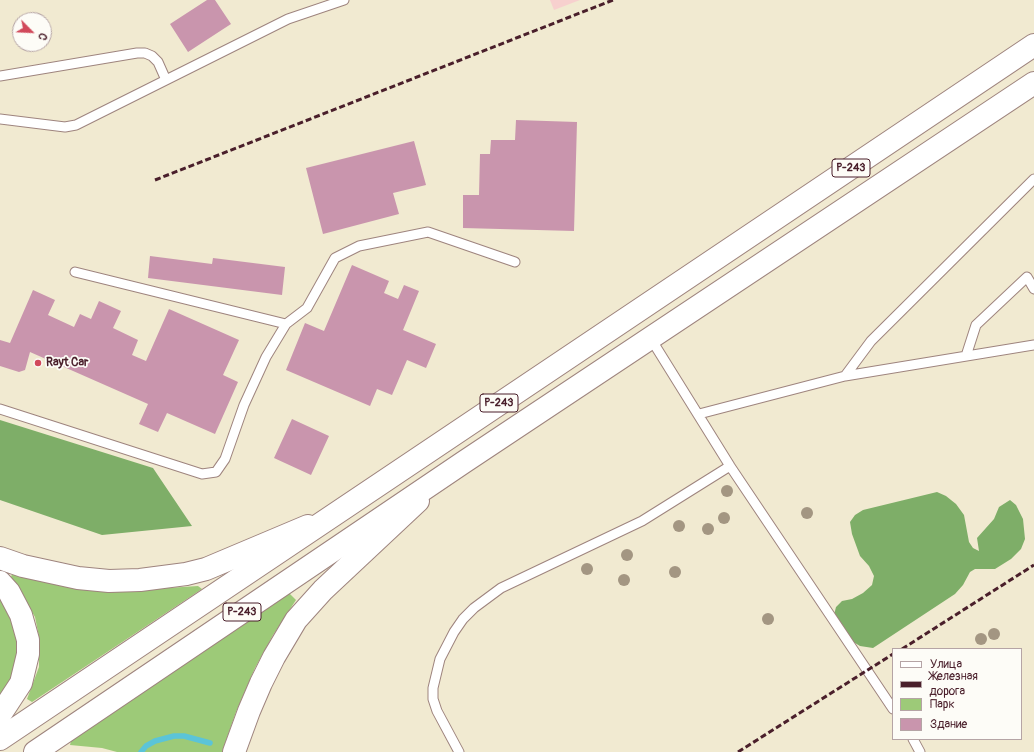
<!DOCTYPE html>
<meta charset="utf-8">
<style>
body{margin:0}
#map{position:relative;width:1034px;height:752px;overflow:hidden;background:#f1ead1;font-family:Pangolin,sans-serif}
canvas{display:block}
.legend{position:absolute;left:892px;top:648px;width:130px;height:92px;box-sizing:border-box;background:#fdfcf7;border:1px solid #b5a4a5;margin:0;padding:5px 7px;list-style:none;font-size:12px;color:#4a1f2b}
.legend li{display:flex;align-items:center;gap:8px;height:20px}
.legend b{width:20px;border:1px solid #b5a4a5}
.north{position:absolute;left:12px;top:12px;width:40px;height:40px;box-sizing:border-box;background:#fdfcf7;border:1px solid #b5a4a5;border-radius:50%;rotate:114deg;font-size:11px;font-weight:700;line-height:16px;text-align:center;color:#4a1f2b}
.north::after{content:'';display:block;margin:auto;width:14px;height:18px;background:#d1495b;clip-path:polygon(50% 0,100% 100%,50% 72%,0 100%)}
</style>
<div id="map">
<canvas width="1034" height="752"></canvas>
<ul class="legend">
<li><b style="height:5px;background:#fff"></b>Улица</li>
<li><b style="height:5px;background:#4a1f2b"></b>Железная дорога</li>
<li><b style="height:11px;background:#9dca78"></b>Парк</li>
<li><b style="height:11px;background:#c995ad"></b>Здание</li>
</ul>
<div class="north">С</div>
</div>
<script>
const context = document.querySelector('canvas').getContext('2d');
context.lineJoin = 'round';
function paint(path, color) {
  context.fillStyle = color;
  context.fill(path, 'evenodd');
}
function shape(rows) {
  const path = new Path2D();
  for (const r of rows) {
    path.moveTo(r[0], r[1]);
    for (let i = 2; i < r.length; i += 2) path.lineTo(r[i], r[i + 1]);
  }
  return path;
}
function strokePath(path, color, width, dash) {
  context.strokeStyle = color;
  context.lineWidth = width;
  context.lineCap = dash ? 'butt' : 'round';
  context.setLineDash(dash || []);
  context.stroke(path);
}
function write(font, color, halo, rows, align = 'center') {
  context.font = font + ' Pangolin,sans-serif';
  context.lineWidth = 3.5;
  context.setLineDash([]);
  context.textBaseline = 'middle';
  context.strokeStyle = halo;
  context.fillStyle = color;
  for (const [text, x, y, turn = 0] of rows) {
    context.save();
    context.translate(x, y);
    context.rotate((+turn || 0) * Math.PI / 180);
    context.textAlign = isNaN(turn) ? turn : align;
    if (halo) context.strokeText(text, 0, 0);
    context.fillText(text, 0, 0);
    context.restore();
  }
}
const built = shape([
 [550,0,580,0,554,10]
]);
const green = shape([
 [13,571,136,590,198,586,202,589,32,702,27,699,39,667,39,637,35,617,11,577],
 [288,592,296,600,273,635,255,668,236,712,222,752,117,752,102,748,70,745,71,741],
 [0,595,7,605,19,643,14,675,0,700]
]);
const forest = shape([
 [0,420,153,468,192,526,102,535,0,500],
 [937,492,946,496,956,504,964,515,969,542,973,548,979,551,977,538,994,519,999,507,1010,500,1016,505,1023,519,1025,539,1021,549,1011,559,995,569,975,569,970,572,963,585,955,594,873,648,860,646,850,640,834,615,836,607,842,601,852,599,863,593,872,585,874,576,869,566,860,556,852,534,850,522,855,515,863,510]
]);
const stream = shape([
 [141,752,146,746,155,741,174,736,184,736,210,743]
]);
const building = shape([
 [207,0,215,0,231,24,188,52,170,24],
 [516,120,577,122,574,231,463,228,463,195,479,195,480,154,490,154,491,140,515,140],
 [414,141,426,185,393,193,399,214,323,234,306,168],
 [150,256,212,264,213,258,285,267,282,295,148,278],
 [352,265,389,281,384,293,398,299,404,285,419,291,403,330,436,344,426,368,407,360,392,395,377,389,370,406,286,370,305,323,324,331],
 [33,290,55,300,48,315,74,327,80,314,91,319,99,301,121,311,113,328,138,340,132,355,146,361,169,309,239,340,223,375,238,382,215,434,167,413,158,432,139,424,148,404,30,352,25,370,19,372,0,366,0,340,10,343],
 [292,419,329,436,311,475,274,458]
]);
const lane = shape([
 [0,76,137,53,145,53,152,56,158,62,166,80],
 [0,119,65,127,76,125,288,19,344,0],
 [286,324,307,308,335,258,359,246,428,232,515,262],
 [651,339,730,466,893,709],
 [966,356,976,325,1027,277,1034,289],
 [845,376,871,341,1034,179],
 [0,409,202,474,216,472,225,459,244,405,266,357,286,324,75,272],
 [699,414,845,376,1034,345],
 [913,739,920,752],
 [459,752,437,711,433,699,433,688,440,659,454,632,463,619,474,608,501,588,642,521,730,466]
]);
const primary = shape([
 [0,558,23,566,78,578,109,581,140,580,186,574,206,569,308,526],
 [0,582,9,592,21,615,28,640,28,654,21,683,0,715],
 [234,752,249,711,261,683,274,657,296,620,323,590,418,501]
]);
const highway = shape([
 [0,739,1034,45],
 [35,752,464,462,1034,83]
]);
const rail = shape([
 [155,180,613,0],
 [902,649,1034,565],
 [738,752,893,654]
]);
const trees = [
 [727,491],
 [807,513],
 [724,518],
 [679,526],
 [708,529],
 [627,555],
 [587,569],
 [675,572],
 [624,580],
 [768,619],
 [994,634],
 [981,639]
];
const markers = [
 [38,363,4,"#d1495b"]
];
const shields = [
 [851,168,38],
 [499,403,38],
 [242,612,38]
];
const shieldNames = [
 ["Р-243",851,168],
 ["Р-243",499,403],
 ["Р-243",242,612]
];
const poiNames = [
 ["Rayt Car",46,363]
];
paint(built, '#f7d0ce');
paint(green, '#9dca78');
paint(forest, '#7eae68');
strokePath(stream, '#5bc4d8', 5.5);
paint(building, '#c995ad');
strokePath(lane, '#9e847e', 11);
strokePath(primary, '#9e847e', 24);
strokePath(highway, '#9e847e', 24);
strokePath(lane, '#fff', 9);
strokePath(primary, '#fff', 22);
strokePath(highway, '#fff', 22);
strokePath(rail, '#4a1f2b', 3, [6, 3]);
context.fillStyle = '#a39682';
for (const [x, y] of trees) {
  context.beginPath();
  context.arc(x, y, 6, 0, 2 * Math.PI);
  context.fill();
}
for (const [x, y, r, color] of markers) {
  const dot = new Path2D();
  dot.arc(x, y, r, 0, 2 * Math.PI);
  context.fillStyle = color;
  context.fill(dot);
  strokePath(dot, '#fdfcf7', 1.5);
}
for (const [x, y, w] of shields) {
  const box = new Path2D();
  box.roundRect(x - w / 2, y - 9, w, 18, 3);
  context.fillStyle = '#fdfcf7';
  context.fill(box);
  strokePath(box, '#4a1f2b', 1);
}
write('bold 11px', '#4a1f2b', null, shieldNames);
write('bold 12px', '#4a1f2b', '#fdfcf7', poiNames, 'left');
</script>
